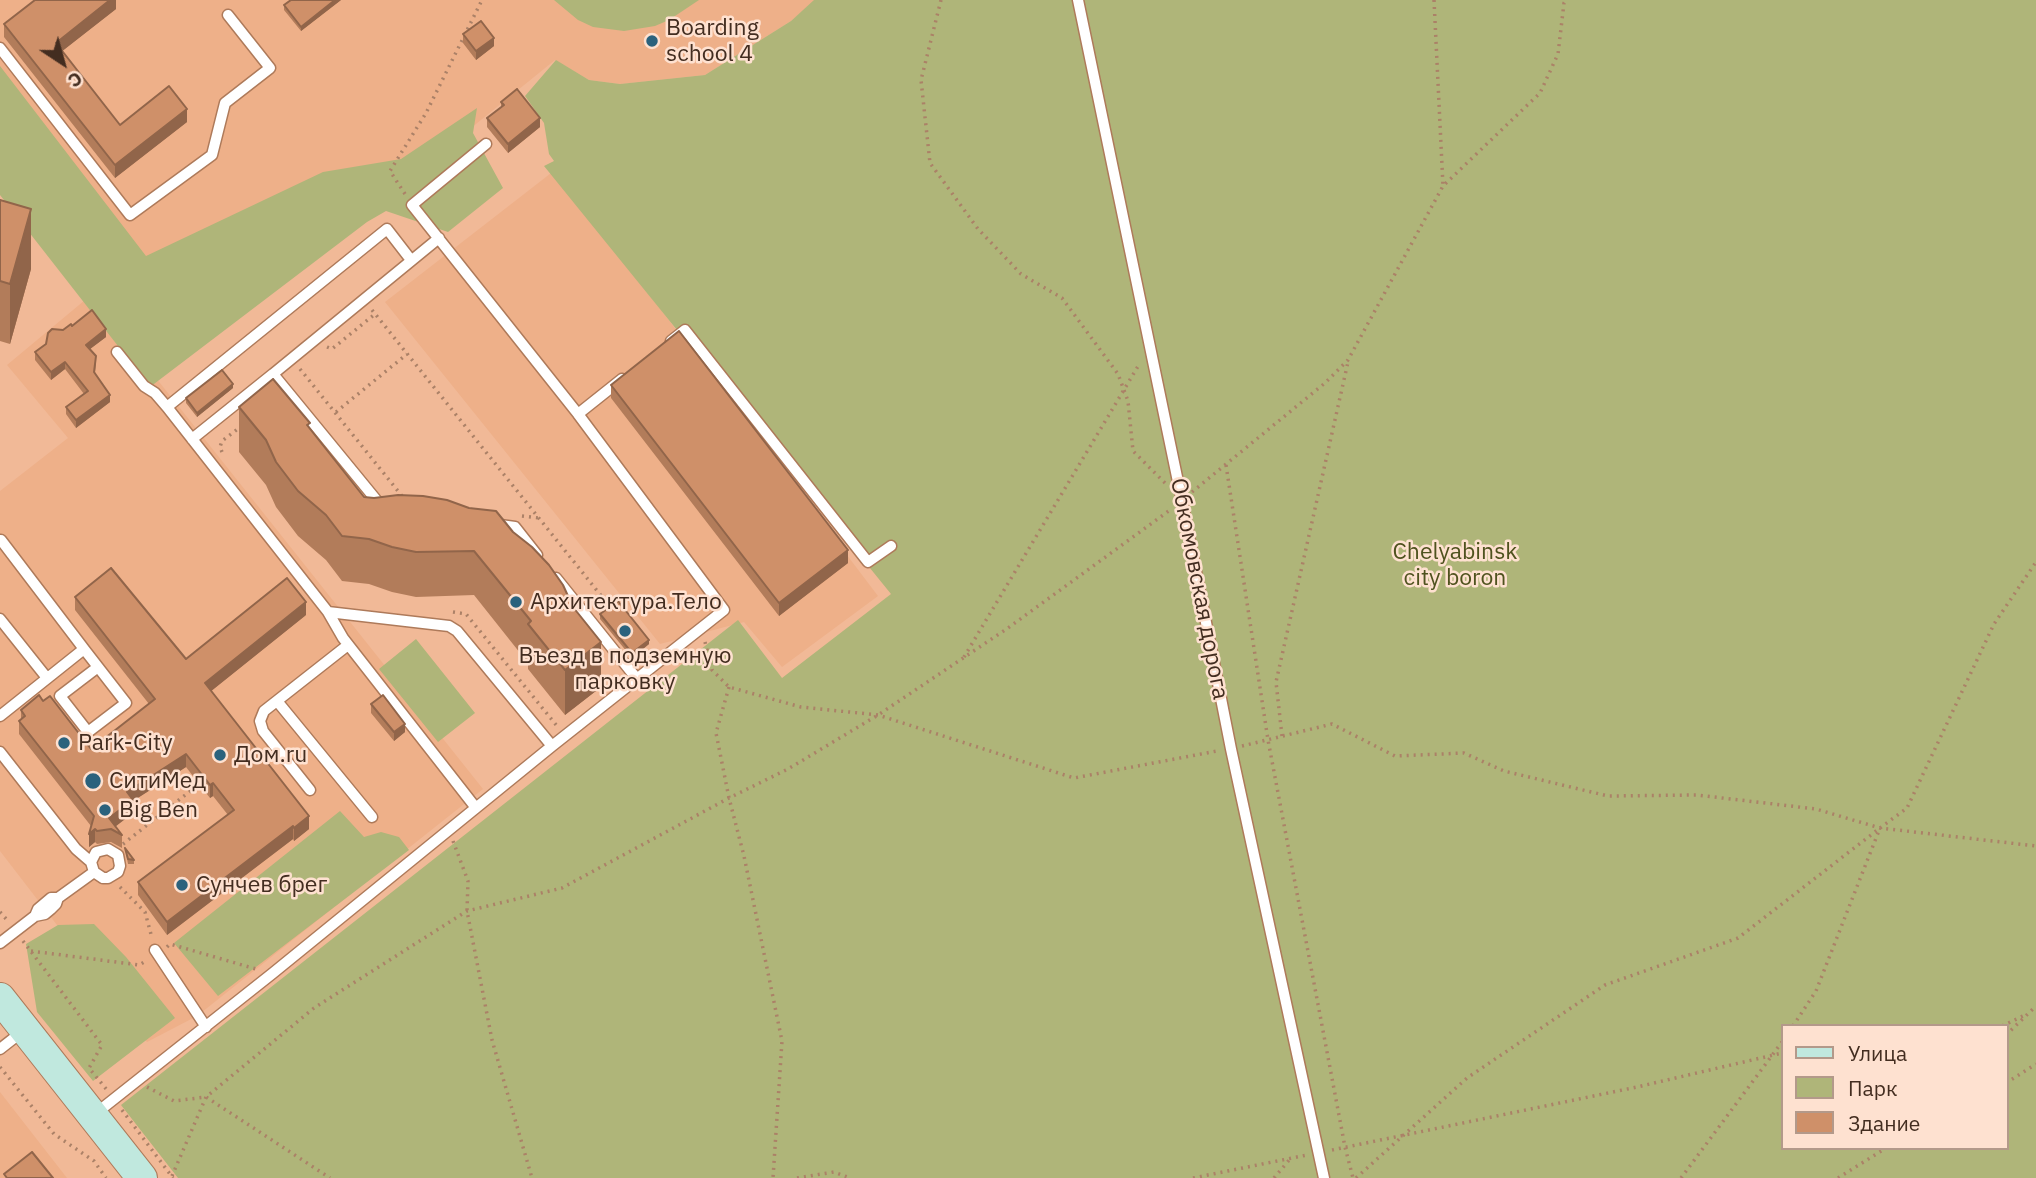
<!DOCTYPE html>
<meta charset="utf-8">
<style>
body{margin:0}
#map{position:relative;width:2036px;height:1178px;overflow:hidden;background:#f1b997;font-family:"IBM Plex Sans",sans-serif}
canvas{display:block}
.legend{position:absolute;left:1781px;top:1024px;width:228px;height:126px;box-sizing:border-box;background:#fee1d0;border:2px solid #b3998a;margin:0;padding:9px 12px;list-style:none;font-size:21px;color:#432d20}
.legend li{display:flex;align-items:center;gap:14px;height:35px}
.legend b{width:35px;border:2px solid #b3998a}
.north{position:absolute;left:28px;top:28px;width:70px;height:70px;-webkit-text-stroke:5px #fee1d0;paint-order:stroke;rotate:144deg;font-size:19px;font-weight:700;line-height:28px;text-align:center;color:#432d20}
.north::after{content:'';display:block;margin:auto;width:24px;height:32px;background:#432d20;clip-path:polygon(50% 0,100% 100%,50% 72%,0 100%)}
</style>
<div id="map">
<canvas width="2036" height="1178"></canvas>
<ul class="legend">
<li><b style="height:9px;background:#c0e8de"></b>Улица</li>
<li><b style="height:19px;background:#afb579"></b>Парк</li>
<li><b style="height:19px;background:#cf9069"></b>Здание</li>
</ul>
<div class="north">С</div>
</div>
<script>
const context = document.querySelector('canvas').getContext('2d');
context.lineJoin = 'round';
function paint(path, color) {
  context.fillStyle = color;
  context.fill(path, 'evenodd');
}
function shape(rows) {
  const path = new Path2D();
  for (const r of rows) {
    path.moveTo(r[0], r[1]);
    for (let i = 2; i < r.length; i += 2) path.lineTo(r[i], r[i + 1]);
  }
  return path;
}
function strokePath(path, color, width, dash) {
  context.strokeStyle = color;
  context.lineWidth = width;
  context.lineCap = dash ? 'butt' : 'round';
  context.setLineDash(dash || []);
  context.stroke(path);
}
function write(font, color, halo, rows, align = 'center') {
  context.font = font + ' "IBM Plex Sans",sans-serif';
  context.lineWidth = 5;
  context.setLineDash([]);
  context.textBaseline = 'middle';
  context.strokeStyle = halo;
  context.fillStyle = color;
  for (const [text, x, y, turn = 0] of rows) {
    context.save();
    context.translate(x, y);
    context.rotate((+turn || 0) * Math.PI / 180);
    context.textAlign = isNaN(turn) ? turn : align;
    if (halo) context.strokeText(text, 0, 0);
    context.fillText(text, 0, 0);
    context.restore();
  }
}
const built = shape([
 [0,0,816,0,791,21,705,75,620,84,589,80,555,60,413,175,156,378,483,789,197,1016,147,1042,0,851,0,491,68,438,7,365,91,295,0,177],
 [555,170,878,596,782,667,744,622,660,644,385,302],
 [0,1092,67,1178,0,1178]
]);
const green = shape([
 [554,0,699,0,669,20,655,26,624,31,593,27,578,20],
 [814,0,2036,0,2036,1178,178,1178,121,1105,738,620,782,678,891,594,544,166,554,161,549,154,544,123,525,96,556,60,589,80,620,84,705,75,791,21],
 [1782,1026,2006,1026,2006,1148,1782,1148],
 [0,66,146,256,323,172,401,159,477,108,473,133,503,188,448,232,386,211,367,222,150,387,0,195],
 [416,639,475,713,438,742,379,669],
 [340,811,364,837,381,832,399,837,409,850,218,996,174,943],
 [94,924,126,957,175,1018,93,1081,37,1012,26,944,58,925]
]);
const path = shape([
 [941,0,921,80,930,163,978,229,1021,274,1062,298,1118,374,1128,401,1133,451,1165,483],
 [1434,0,1443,186],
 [405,194,390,171,426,113,482,0],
 [372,310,611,608],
 [327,347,332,349,375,314],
 [300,369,402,496],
 [336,412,407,354],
 [222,452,220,447,222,441,243,425],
 [1226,465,1268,740,1345,1147,1353,1178],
 [1192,492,1325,383,1348,360,1443,186,1540,93,1558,54,1564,3,1566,0],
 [522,516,539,518],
 [453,612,466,614,557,726],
 [705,642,712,670,729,687,801,707,878,715,1074,778,1217,751],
 [964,657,1140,363],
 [729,687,716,733,729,798,744,856,782,1041,773,1178],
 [1282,736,1276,682,1348,362],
 [1242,746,1332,724,1395,756,1464,753,1504,771,1608,796,1697,795,1816,809,1880,828,2036,846],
 [453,841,468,881,467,911,492,1040,532,1178],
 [123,844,198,785],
 [120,887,145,912,152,938],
 [0,912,8,921],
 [23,941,102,1045,89,1068,107,1090],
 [167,947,170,944,256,969],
 [31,951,139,965,146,961],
 [1793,1026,1816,991,1880,828,1907,808,1994,624,2036,562],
 [2002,1026,2025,1015],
 [2006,1035,2036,1006],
 [0,1067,54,1134,94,1161,106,1178],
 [2006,1083,2036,1064],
 [147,1087,174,1101,206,1097,330,1178],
 [122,1110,173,1178],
 [1332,1150,1637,1087,1782,1053],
 [172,1176,206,1097,314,1008,467,911,562,888,729,798,788,769,878,715,1008,628,1170,510],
 [797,1178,834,1172,850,1178],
 [1193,1178,1307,1155],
 [1274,1178,1290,1159],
 [1356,1178,1467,1078,1605,985,1738,938,1880,828],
 [1681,1178,1782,1042],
 [1838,1178,1886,1148]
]);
const lane = shape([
 [1078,0,1182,501,1231,749,1324,1178],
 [0,48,130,215,212,155,225,103,270,68,228,15],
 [671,341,685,330,868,562,891,546],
 [117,352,144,386,155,393,167,407,328,612,343,638,476,808],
 [167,407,387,229,411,260],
 [578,414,622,379],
 [192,439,273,374],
 [382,507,273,374,439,238],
 [493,524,515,527,537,555],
 [0,541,1,540,84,649],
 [556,578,637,679],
 [328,612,449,626,457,631,552,746],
 [0,619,47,678],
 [277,701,372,817],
 [0,716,84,649,126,703,88,732,60,696,98,667],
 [0,752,76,849,91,862,94,872,103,878,108,878,118,872,120,866,118,855,108,849,96,852,91,862],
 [310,790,263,731,260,721,264,711,348,645],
 [35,916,45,914,51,909,56,904,58,898],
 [0,943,35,916,38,909,51,898,58,898,94,872],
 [155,950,206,1027],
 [0,1049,23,1031],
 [95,1114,273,973,552,746,724,610,578,414,412,205,486,144]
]);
const secondary = shape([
 [0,998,142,1178]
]);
const wall = shape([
 [116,0,116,9,62,51,120,125,187,122,115,178,4,37,4,24],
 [341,0,301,31,284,10,284,5],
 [463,34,494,46,476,60,463,43],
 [501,102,540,127,508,153,487,127,487,118,501,107],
 [0,200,31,269,10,344,0,341],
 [63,330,106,337,90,349,96,364,95,373,110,402,76,428,66,414,66,407,84,394,65,369,51,380,35,360,35,352],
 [611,385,848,563,779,616,611,398],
 [233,388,197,417,186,403,186,398],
 [239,407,310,429,364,497,374,498,423,496,601,687,565,715,528,669,528,663,474,595,416,597,392,592,369,584,342,581,326,560,298,536,276,507,266,485,239,452],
 [75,597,186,659,306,615,211,691,309,829,294,841,293,839,167,935,138,895,138,882,228,815,213,796,210,798,186,767,133,801,133,813,115,826,122,835,122,848,111,842,97,844,95,842,89,847,91,826,19,734,19,721,21,720,21,710,43,701,91,749,149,704,75,610],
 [600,614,649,644,632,658,600,619],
 [371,704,405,732,394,741,371,713],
 [125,848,134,860,134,864,128,864]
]);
const shadedWall = shape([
 [110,0,116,0,116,9,56,56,56,43],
 [335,0,341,0,301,31,301,27],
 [494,38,494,46,476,60,476,51],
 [187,109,187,122,115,178,115,165],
 [540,118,540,127,508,153,508,144],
 [31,209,31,269,10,344,10,284],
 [106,329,106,337,86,352,86,345],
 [65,362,65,369,51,380,51,372],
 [233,384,233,388,197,417,197,413],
 [110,395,110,402,76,428,76,420],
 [848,550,848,563,779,616,779,603],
 [306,602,306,615,205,696,205,683],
 [649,640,649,644,632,658,632,653],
 [601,642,601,687,565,715,565,670],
 [405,724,405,732,394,741,394,732],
 [186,754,186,767,133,801,133,813,111,830,109,818,127,792],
 [213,783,213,796,210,798,210,785],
 [309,816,309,829,294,841,294,828],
 [293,826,293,839,167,935,167,922],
 [95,829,95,842,89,847,89,834]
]);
const building = shape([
 [35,0,110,0,56,43,120,125,169,86,187,109,115,165,4,24,35,0],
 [291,0,335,0,301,27,284,5,291,0],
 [481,21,494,38,476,51,463,34,481,21],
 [517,89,540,118,508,144,487,118,504,105,501,102,517,89],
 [0,200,31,209,10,284,0,281,0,200],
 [92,310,106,329,86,345,96,356,94,372,110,395,76,420,66,407,88,391,65,362,51,372,35,352,46,344,48,333,52,329,63,330,71,324,72,326,92,310],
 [679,331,848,550,779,603,611,385,679,331],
 [222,370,233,384,197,413,186,398,222,370],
 [273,379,310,423,307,425,364,497,374,498,398,495,423,496,447,500,469,508,496,511,513,532,532,547,549,565,563,585,573,607,601,642,565,670,528,624,531,621,474,551,416,552,392,547,369,539,342,536,326,515,298,491,276,462,266,440,239,407,273,379],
 [111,568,186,659,287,578,306,602,205,683,309,816,294,828,293,826,167,922,138,882,234,810,213,783,210,785,186,754,127,792,133,800,109,818,122,835,111,829,97,831,95,829,89,834,94,816,19,721,25,716,21,710,39,695,43,701,50,696,91,749,155,699,75,597,111,568],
 [618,601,649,640,632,653,600,614,618,601],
 [383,695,405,724,394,732,371,704,383,695],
 [125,848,134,860,128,859,125,848],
 [32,1152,53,1178,7,1178,4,1174,32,1152]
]);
const markers = [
 [652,41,7,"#2b627d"],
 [516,602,7,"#2b627d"],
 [625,631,7,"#2b627d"],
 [64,743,7,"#2b627d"],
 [220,755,7,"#2b627d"],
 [93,781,9,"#2b627d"],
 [105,810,7,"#2b627d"],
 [182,885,7,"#2b627d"]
];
const poiNames = [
 ["Boarding",666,28],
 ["school 4",666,54],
 ["Архитектура.Тело",530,602],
 ["Въезд в подземную",625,656,"center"],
 ["парковку",625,682,"center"],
 ["Park-City",78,743],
 ["Дом.ru",234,755],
 ["СитиМед",109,781],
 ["Big Ben",119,810],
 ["Сунчев брег",196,885]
];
const parkNames = [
 ["Chelyabinsk",1455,552],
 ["city boron",1455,578]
];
const streetNames = [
 ["Обкомовская дорога",1199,589,79]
];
paint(built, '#eeb089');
paint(green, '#afb579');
strokePath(lane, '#ae7a5a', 13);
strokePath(secondary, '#ae7a5a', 32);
strokePath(path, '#ab8167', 3.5, [2, 5]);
strokePath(lane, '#fff', 10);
strokePath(secondary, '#c0e8de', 30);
paint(wall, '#b27c5a');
paint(shadedWall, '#91654a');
paint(building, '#cf9069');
strokePath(building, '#91654a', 2);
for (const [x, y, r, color] of markers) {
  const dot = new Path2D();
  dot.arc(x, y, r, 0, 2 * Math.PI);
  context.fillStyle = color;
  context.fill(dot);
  strokePath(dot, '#fee1d0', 2.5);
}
write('23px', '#432d20', '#fee1d0', poiNames, 'left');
write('23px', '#4f521e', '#fee1d0', parkNames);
write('23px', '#432d20', '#fee1d0', streetNames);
</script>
